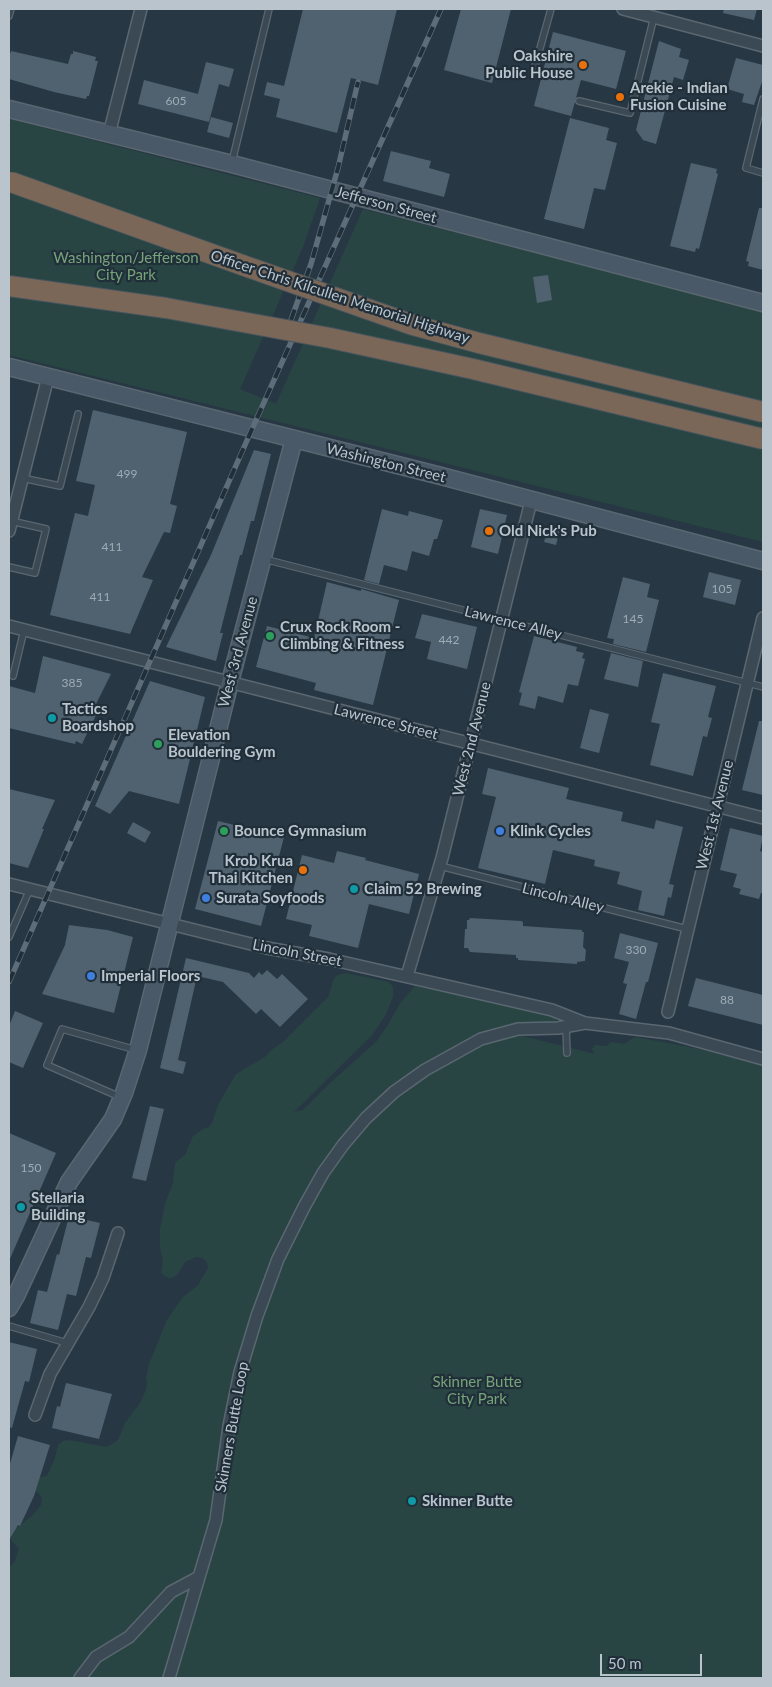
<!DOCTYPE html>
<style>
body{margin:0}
#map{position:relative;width:772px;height:1687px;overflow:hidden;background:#273844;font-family:Lato,sans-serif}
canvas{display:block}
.frame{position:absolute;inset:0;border:10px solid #b9c4cd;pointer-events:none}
.scale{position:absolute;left:600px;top:1654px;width:102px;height:22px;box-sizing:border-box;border:2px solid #b9c4cd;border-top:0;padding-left:6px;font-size:15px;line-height:18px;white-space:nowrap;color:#b9c4cd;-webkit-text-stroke:4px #202f39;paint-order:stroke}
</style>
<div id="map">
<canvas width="772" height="1687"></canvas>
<div class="frame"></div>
<div class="scale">50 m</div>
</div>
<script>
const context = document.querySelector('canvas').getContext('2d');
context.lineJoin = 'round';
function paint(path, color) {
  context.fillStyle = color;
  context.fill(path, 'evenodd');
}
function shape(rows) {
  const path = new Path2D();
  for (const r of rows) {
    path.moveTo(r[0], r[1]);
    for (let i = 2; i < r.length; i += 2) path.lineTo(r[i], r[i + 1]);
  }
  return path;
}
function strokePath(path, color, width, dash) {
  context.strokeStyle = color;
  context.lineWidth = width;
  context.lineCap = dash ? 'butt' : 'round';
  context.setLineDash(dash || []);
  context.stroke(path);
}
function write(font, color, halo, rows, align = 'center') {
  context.font = font + ' Lato,sans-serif';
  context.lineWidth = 4.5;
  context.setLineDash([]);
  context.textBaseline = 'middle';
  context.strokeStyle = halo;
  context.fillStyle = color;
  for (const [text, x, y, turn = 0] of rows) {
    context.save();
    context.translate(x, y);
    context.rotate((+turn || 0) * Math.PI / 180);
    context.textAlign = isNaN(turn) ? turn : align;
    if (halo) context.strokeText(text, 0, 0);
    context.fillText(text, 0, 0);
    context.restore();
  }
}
const green = shape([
 [9,119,320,198,303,247,240,389,276,404,363,209,763,311,763,542,9,355],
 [346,973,389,982,393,987,393,997,386,1014,373,1034,294,1112,303,1110,329,1084,376,1042,386,1028,401,1002,415,986,536,1010,557,1017,556,1024,510,1024,494,1029,595,1054,592,1049,595,1045,607,1046,611,1042,624,1044,635,1037,716,1052,763,1065,763,1678,9,1678,9,1568,15,1561,19,1549,11,1540,9,1531,12,1527,18,1527,33,1515,41,1505,42,1498,38,1492,26,1490,29,1474,41,1477,47,1476,55,1458,58,1445,63,1441,69,1440,107,1447,118,1440,125,1423,140,1403,146,1390,147,1384,146,1377,149,1364,167,1320,182,1298,198,1285,208,1268,207,1262,202,1258,196,1257,185,1262,178,1274,172,1278,166,1277,161,1273,163,1260,160,1248,160,1229,165,1204,173,1183,175,1163,185,1155,193,1136,203,1129,209,1127,212,1123,219,1103,236,1074,265,1057,273,1049,283,1042,328,997,334,979,338,975]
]);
const building = shape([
 [303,9,397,9,378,85,351,78,337,133,276,117,280,99,264,95,267,82,284,86],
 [461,9,511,9,492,83,444,70],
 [724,9,757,9,754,20,723,13],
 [553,32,626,51,616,89,581,80,571,116,534,106],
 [659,41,681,49,679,57,689,60,683,80,674,77,656,144,643,140,636,130],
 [11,51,68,64,71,54,73,54,73,51,96,57,95,61,98,61,89,96,87,96,86,99,54,92,9,79,9,52,11,53],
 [736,58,763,65,763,79,754,105,742,102,744,94,727,89],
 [206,62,234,69,229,87,219,84,209,122,138,104,144,80,198,94],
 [211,117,233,123,229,138,207,132],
 [570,118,609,128,606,140,617,143,605,190,594,188,584,229,544,219],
 [391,151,431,161,429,168,450,174,444,197,383,181],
 [691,163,717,169,716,173,718,174,699,249,696,248,695,252,670,246],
 [759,208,763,208,763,270,748,266,749,262,746,261],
 [548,275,552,300,537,303,533,277],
 [93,410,187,432,170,504,177,506,170,533,164,532,142,577,153,580,130,634,50,615,75,513,88,516,95,485,76,481],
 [254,450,271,454,254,521,251,521,242,555,240,555,220,633,223,633,216,661,166,647,211,555],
 [382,509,408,516,409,511,443,520,437,539,434,539,429,556,412,551,407,571,384,565,379,584,364,580],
 [480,509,507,515,498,554,471,547],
 [549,526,560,529,556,545,544,542],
 [709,572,741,580,735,605,703,597],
 [623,577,650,584,647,597,659,600,646,652,613,644,614,639,607,638],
 [327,582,361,591,361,589,399,600,373,705,314,690,316,683,256,667,267,626,314,638],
 [422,614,477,627,467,669,427,659,431,642,415,638],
 [534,636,577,647,576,651,584,653,582,658,585,659,578,686,568,684,563,703,538,696,535,709,519,705,522,693,519,692],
 [611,653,643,661,638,687,604,679],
 [43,656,111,674,94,708,99,709,82,744,76,741,75,744,9,728,9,686,35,693],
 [663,673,716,686,708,717,712,718,707,737,703,736,693,776,650,765,660,724,651,722],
 [150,681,205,697,179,804,129,791,110,814,95,806],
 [590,709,609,714,599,753,580,748],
 [759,721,763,721,763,795,742,790],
 [488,768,569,788,566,799,623,812,621,821,654,829,656,820,683,827,669,884,674,885,671,898,668,897,664,916,638,910,642,891,617,884,620,872,594,866,595,860,553,850,545,884,478,868,496,797,482,794],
 [9,789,55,800,42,829,44,829,28,868,9,863],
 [218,821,284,837,261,926,195,909],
 [133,822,151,832,145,843,127,833],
 [730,828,763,836,760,851,763,852,763,893,761,893,759,899,739,894,741,889,733,887,737,874,720,870],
 [337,851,366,858,365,860,419,874,409,914,369,904,358,948,309,936,312,925,286,919,302,855,334,863],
 [470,918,521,921,523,922,523,926,582,930,582,932,584,932,583,947,586,950,585,961,577,962,577,964,518,960,518,958,516,958,516,955,470,952,468,948,464,948,465,929,467,929,467,920,469,920],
 [69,925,107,930,133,937,114,1013,42,994,65,945],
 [620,933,658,943,648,982,646,982,636,1019,619,1014,627,984,623,983,629,962,614,958],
 [186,958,249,973,254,978,259,972,262,975,267,970,277,979,282,974,308,999,280,1027,261,1009,256,1014,223,982,197,976,178,1060,186,1062,183,1074,160,1068],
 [696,978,763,995,763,1025,688,1006],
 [15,1011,43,1023,23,1068,9,1062,9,1026],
 [150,1106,164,1109,146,1181,132,1178],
 [9,1133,56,1153,9,1261],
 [73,1217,100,1223,91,1258,86,1257,76,1296,67,1294,58,1330,30,1323,38,1290,47,1292,57,1254,59,1255,68,1220,72,1221],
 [9,1342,37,1349,29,1382,25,1381,12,1428,9,1427],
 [66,1383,112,1394,99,1439,52,1428,57,1406,60,1407],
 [18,1436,50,1445,34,1496,20,1526,18,1525,9,1540,9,1467]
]);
const lane = shape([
 [9,16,11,9],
 [535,66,551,9],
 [763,99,746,168,763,173],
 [579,101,630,113,654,17],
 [232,162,269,9],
 [22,478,60,486,78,414],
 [264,559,763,687],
 [9,567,35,573,46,529,11,521],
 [13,676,24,630],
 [440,866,687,929],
 [9,937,30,889],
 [566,1027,567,1053],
 [120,1097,47,1065,62,1029,136,1050],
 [9,1326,67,1343]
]);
const street = shape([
 [623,9,763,46],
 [109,134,141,9],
 [9,531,48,377],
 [9,626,763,818],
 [9,884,267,948,329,959,552,1010,585,1023],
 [407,976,442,858,531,501],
 [668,1012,763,618],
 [35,1415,50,1374,89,1307,103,1278,118,1233],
 [80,1678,96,1657,129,1637,171,1592,199,1577],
 [169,1678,216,1520,229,1426,240,1372,257,1316,278,1259,304,1207,323,1173,343,1145,366,1118,394,1092,425,1070,481,1039,518,1029,558,1028,585,1023,669,1033,763,1059]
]);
const secondary = shape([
 [9,109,232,164,763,303],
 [9,367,441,476,763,561],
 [9,1308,16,1296,69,1182,113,1119,124,1093,138,1050,230,682,294,439]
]);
const rail = shape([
 [291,320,311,264,338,168,358,82],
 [9,982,252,429,441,9]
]);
const highwayBridge = shape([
 [11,182,245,266,413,325,479,343,763,412],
 [9,286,166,308,330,338,473,369,763,439]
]);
const markers = [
 [583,65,5,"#e8710a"],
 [620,97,5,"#e8710a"],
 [489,531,5,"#e8710a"],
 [270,636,5,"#2e9e5b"],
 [52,718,5,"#0f9aa8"],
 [158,744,5,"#2e9e5b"],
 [224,831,5,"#2e9e5b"],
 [500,831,5,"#3f7fe0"],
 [303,870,5,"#e8710a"],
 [354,889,5,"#0f9aa8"],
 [206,898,5,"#3f7fe0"],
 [91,976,5,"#3f7fe0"],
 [21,1207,5,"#0f9aa8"],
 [412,1501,5,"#0f9aa8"]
];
const numberNames = [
 ["605",176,101],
 ["499",127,474],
 ["411",112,547],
 ["105",722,589],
 ["411",100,597],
 ["145",633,619],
 ["442",449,640],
 ["385",72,683],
 ["330",636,950],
 ["88",727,1000],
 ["150",31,1168]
];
const poiNames = [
 ["Oakshire",573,56,"right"],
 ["Public House",573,73,"right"],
 ["Arekie - Indian",630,88],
 ["Fusion Cuisine",630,105],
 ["Old Nick's Pub",499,531],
 ["Crux Rock Room -",280,627],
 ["Climbing & Fitness",280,644],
 ["Tactics",62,709],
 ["Boardshop",62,726],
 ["Elevation",168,735],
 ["Bouldering Gym",168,752],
 ["Bounce Gymnasium",234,831],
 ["Klink Cycles",510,831],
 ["Krob Krua",293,861,"right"],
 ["Thai Kitchen",293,878,"right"],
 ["Claim 52 Brewing",364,889],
 ["Surata Soyfoods",216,898],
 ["Imperial Floors",101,976],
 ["Stellaria",31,1198],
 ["Building",31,1215],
 ["Skinner Butte",422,1501]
];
const streetNames = [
 ["Jefferson Street",386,205,15],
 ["Officer Chris Kilcullen Memorial Highway",340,297,18],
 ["Washington Street",386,463,14],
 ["Lawrence Alley",513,623,14],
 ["West 3rd Avenue",238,652,-75],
 ["Lawrence Street",386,722,14],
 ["West 2nd Avenue",472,739,-76],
 ["West 1st Avenue",715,815,-76],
 ["Lincoln Alley",563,898,14],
 ["Lincoln Street",297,953,11],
 ["Skinners Butte Loop",232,1427,-80]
];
const parkNames = [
 ["Washington/Jefferson",126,258],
 ["City Park",126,275],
 ["Skinner Butte",477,1382],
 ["City Park",477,1399]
];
paint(green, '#294543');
paint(building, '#50626f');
strokePath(lane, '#5a6771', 8);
strokePath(street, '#5a6771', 14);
strokePath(secondary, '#5a6771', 19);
strokePath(lane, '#3b4954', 5.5);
strokePath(street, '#3b4954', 11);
strokePath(secondary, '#495967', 16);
strokePath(rail, '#5d6e7a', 5.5);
strokePath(rail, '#202f39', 4, [11]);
strokePath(highwayBridge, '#46545e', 22, []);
strokePath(highwayBridge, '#7a6758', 20);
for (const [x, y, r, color] of markers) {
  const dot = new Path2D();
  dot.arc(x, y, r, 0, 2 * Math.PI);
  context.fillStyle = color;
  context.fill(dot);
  strokePath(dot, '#202f39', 2);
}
write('12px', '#9facb6', null, numberNames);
write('bold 15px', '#b9c4cd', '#202f39', poiNames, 'left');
write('15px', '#b9c4cd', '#202f39', streetNames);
write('15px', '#77a379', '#202f39', parkNames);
</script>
